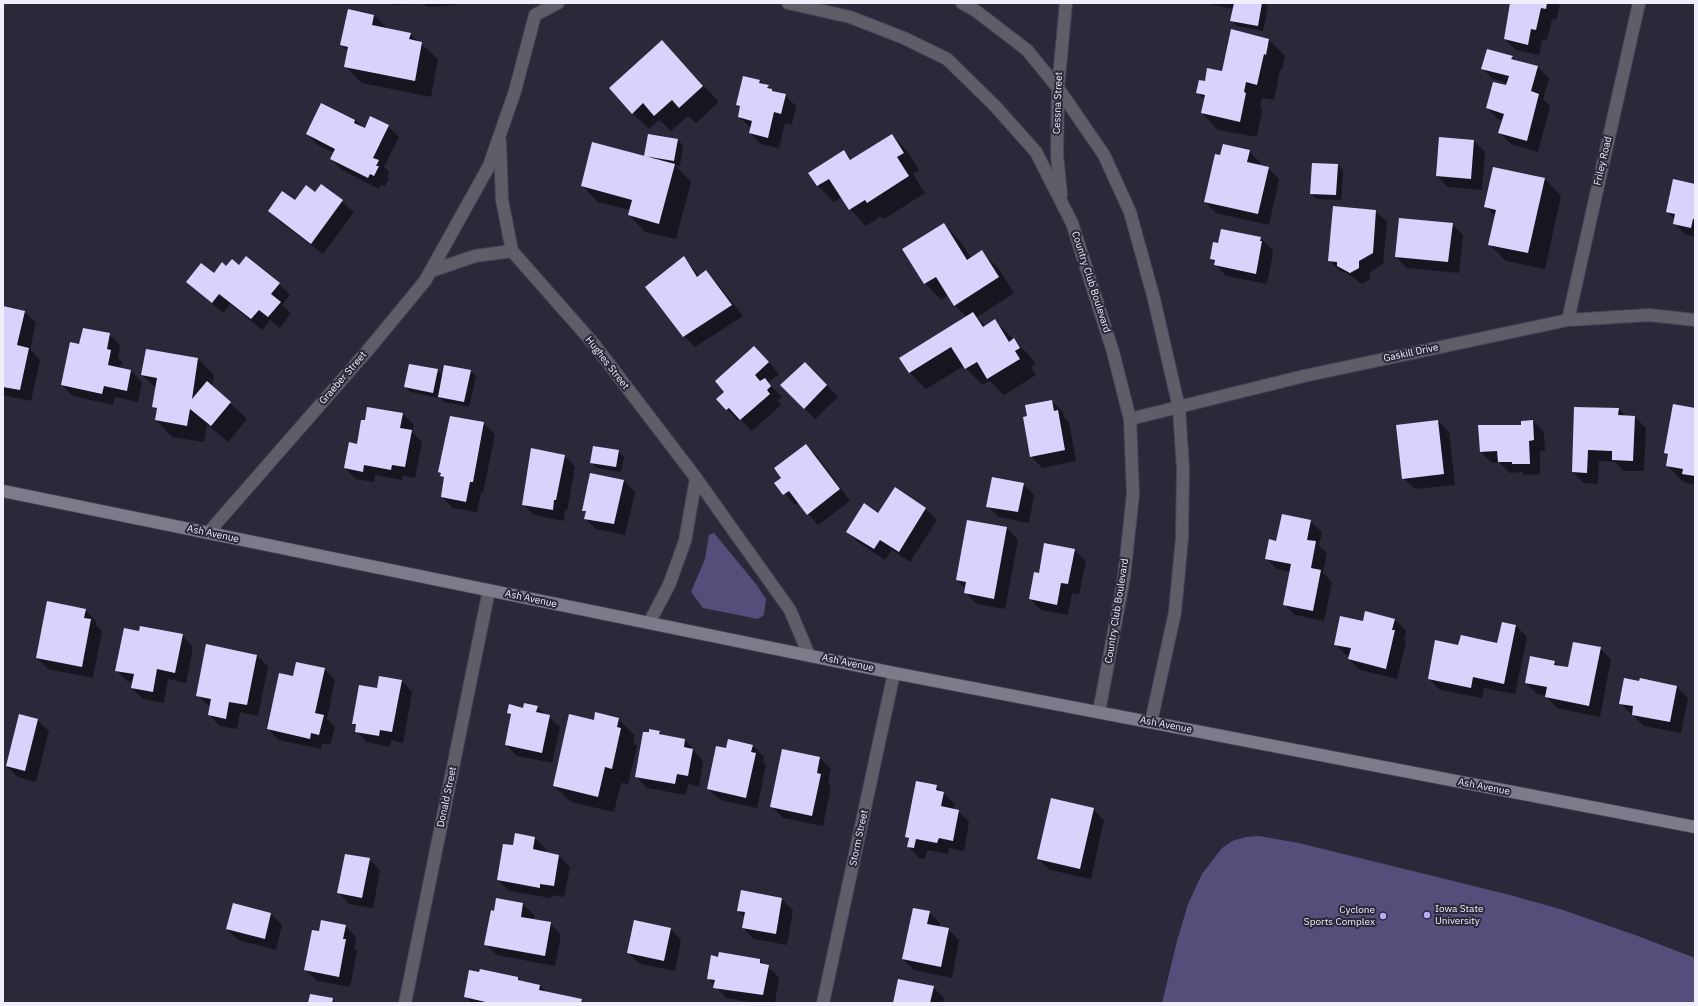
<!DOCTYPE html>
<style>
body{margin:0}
#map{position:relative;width:1698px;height:1006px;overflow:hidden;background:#2b283a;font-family:"IBM Plex Sans",sans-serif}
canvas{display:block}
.frame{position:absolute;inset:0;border:4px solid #efeefa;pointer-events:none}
</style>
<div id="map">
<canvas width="1698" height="1006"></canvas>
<div class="frame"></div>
</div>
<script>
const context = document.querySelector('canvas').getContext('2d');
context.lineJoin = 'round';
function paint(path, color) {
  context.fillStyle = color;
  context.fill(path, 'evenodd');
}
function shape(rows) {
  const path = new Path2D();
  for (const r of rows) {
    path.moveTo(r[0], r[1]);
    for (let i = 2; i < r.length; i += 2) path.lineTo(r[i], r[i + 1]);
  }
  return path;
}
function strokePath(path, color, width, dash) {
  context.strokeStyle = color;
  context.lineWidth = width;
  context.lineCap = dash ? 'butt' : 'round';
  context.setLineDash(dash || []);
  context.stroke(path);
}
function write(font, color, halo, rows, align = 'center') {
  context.font = font + ' "IBM Plex Sans",sans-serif';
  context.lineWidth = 4;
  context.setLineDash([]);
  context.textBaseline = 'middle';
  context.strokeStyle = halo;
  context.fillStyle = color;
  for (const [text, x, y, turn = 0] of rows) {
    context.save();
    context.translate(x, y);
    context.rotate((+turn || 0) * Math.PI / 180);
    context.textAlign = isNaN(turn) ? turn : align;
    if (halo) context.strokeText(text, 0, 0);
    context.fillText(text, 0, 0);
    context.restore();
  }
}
const green = shape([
 [714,533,756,584,766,599,764,615,758,619,703,608,691,592,705,559,709,535],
 [1259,836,1299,843,1510,895,1560,909,1638,936,1695,958,1695,1003,1162,1003,1177,941,1188,904,1202,874,1222,848,1232,841,1246,837]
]);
const shadow = shape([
 [391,3,457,3,457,5,427,7,424,4,392,5],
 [1203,3,1265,3,1268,6,1263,31,1237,26,1232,20,1234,9],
 [1512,3,1557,3,1560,6,1556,20,1552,19,1547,40,1542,39,1539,55,1516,50,1505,39],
 [374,15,388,29,410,34,438,59,431,97,362,83,345,66,348,51,341,45],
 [1232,30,1269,40,1285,56,1282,70,1280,70,1274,100,1262,98,1260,108,1262,110,1257,137,1218,130,1202,113,1205,100,1197,92,1206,82,1223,73],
 [662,41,719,102,696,123,688,116,671,131,659,120,649,129,632,113],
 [1512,57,1516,61,1538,67,1549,78,1543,99,1550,106,1538,152,1511,144,1500,133,1503,121,1498,119,1487,108,1507,83,1493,79,1482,68],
 [743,78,760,81,774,92,785,95,796,106,792,124,785,123,779,148,761,144,750,133,751,128,739,117,741,108,737,104],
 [355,120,365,129,388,126,399,137,384,167,389,172,387,177,389,178,385,186,381,185,379,189,342,170,331,159,334,153,318,145,307,134],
 [892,135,908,152,919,170,913,174,925,193,884,219,881,216,866,226,850,209,842,197,834,202,818,186,810,173,844,151,852,160],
 [1440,138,1474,141,1485,152,1482,190,1448,187,1437,176],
 [678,140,683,145,680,166,675,165,691,182,676,239,645,232,629,215,630,210,598,202,582,185,648,158,645,156],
 [1249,151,1260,162,1259,166,1268,168,1279,179,1269,225,1216,213,1205,202,1221,156],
 [1338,165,1343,170,1341,200,1316,199,1311,193],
 [1545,179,1561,196,1545,269,1506,261,1489,244,1495,216,1485,206],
 [322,185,354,212,323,254,280,222,269,211,315,194],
 [1695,185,1695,237,1685,234,1674,223,1675,220,1667,211],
 [1375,211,1387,222,1383,264,1370,272,1370,279,1362,284,1345,272,1340,271,1329,260],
 [944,224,960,241,971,258,982,252,998,268,1014,293,977,317,986,326,995,321,1030,356,1035,364,1031,367,1036,375,1004,395,990,381,982,385,964,366,926,389,910,373,901,358,967,317,954,305,948,295,941,300,925,283],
 [1452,224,1463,235,1459,273,1407,268,1396,257],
 [1260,238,1272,249,1273,253,1267,284,1226,276,1211,259],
 [684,258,699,276,706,271,717,283,743,316,695,347,684,336],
 [239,266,279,284,290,295,282,305,291,313,280,328,270,320,262,330,230,304,223,313,187,282],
 [3,307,25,312,36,323,30,349,40,360,31,401,3,395],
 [109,334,120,345,118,358,122,362,120,368,131,371,142,382,138,402,115,397,113,405,73,396,62,385,80,345],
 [147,350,198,359,214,375,212,387,247,419,228,442,207,424,204,442,172,437,156,420,158,411,153,406,156,388,142,375],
 [765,358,779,374,768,383,782,397,777,401,781,405,752,431,740,419,738,421,718,399],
 [805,363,838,397,815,419,782,385],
 [437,370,443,376,470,371,476,376,469,407,444,402,438,396,438,398,411,392,405,387],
 [1052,401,1063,412,1064,417,1069,422,1076,461,1042,468,1031,456,1028,417],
 [1575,408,1619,409,1626,417,1635,417,1646,428,1644,471,1624,471,1615,462,1599,461,1598,484,1584,483,1573,472],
 [1695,409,1695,485,1683,482,1667,465,1669,456,1665,453],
 [403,414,414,425,412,432,422,442,415,478,402,475,402,480,375,475,374,482,356,479,345,468,357,445],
 [1438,421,1449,432,1455,485,1415,489,1403,478,1397,426],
 [1533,421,1544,432,1545,451,1540,451,1540,474,1524,475,1522,472,1510,473,1499,462,1492,463,1481,452],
 [483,423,495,434,483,493,481,492,477,512,453,508,442,497,445,479,439,472],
 [806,445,817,456,850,501,818,525,799,503,795,505,776,483,783,478],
 [618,451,624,457,621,472,597,468,591,462],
 [564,455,575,467,567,511,565,510,564,521,534,515,523,504],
 [591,474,624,481,635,492,625,535,596,529,585,518,586,513,584,510],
 [1023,484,1034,495,1029,523,999,517,987,506],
 [895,489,926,509,937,520,910,562,892,550,885,560,858,542,847,531,879,514],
 [968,521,1007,528,1018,540,1005,609,977,604,966,593,966,589,957,580],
 [1310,521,1322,532,1319,546,1327,553,1323,573,1332,582,1324,621,1295,615,1284,604,1291,572,1277,569,1266,558,1277,542],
 [1074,550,1086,561,1079,595,1072,593,1068,615,1041,610,1030,599,1039,574],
 [85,610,96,621,96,625,102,631,93,678,48,669,37,658],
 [1395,619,1406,631,1404,640,1406,642,1397,679,1360,670,1349,659,1350,656,1346,655,1335,644,1363,622],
 [1516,626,1527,637,1515,694,1484,688,1482,698,1440,690,1429,679,1459,646,1498,644],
 [140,632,182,635,193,647,186,683,168,679,164,703,143,699,132,688,133,682,127,681,116,670],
 [1600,648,1611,659,1600,717,1557,708,1546,696,1537,694,1526,683,1555,662,1560,667,1569,669],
 [257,655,268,667,258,716,240,712,237,729,220,726,209,715,210,707,197,695],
 [324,669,335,680,327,719,335,727,330,745,322,743,321,749,279,740,268,729,294,677],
 [401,680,412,692,403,743,391,740,390,747,367,742,356,731,356,726,353,723,378,689],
 [1677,687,1688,698,1681,733,1644,726,1620,703],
 [537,707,560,727,552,763,517,756,506,745,512,717,508,713],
 [618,719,635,736,633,742,637,746,628,784,621,783,614,812,571,802,554,786,594,721],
 [37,720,49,731,36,782,18,777,7,766],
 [659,732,663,736,685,740,703,761,699,786,688,784,686,795,647,788,636,776],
 [752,745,764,757,763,761,766,765,757,808,720,800,708,789],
 [820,758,831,769,828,783,831,786,823,826,783,818,772,807],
 [936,786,955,804,953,810,958,811,969,822,964,851,949,848,948,854,927,850,925,859,919,858,908,846,909,840,906,837],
 [1093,809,1104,820,1091,879,1050,870,1038,859],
 [535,838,546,849,545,853,559,856,570,867,564,897,551,895,551,898,509,891,498,880,514,846],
 [369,859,380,870,373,908,349,904,338,892],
 [781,899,793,910,787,945,754,939,743,928,745,918,738,911],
 [233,904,271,914,282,925,276,950,238,940,227,929],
 [523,904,534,915,533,920,550,923,561,935,555,966,497,955,485,944,494,912],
 [929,912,940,923,940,927,948,929,959,940,952,978,914,970,903,959],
 [345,926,356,937,354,948,357,951,350,987,317,981,306,970,320,932],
 [670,928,681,940,675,971,640,964,628,953],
 [760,960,779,977,775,1003,757,1003,726,998,708,978],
 [518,978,522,982,540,986,547,993,582,1000,585,1003,472,1003,465,996],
 [933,987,944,998,943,1003,894,1003]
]);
const building = shape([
 [1234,3,1262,3,1258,26,1230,21],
 [1510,3,1547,3,1546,9,1541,8,1536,30,1531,29,1528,45,1504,39],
 [348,9,374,15,372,25,411,33,409,39,422,42,415,81,344,67,348,47,340,45],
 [1231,29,1269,39,1266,55,1264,54,1257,85,1246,82,1244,92,1246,93,1240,122,1201,113,1205,95,1196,93,1199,80,1205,81,1207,68,1222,71],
 [662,40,703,86,679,108,672,100,654,116,643,103,632,114,609,88],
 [1487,49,1513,56,1511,59,1538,66,1531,91,1539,94,1527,141,1498,133,1504,114,1486,108,1493,82,1506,85,1509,76,1481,69],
 [743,76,760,80,759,83,769,85,767,88,772,89,772,91,786,94,781,114,774,112,768,138,749,133,752,121,738,117,740,106,736,105],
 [321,103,355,120,354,123,365,128,370,116,389,125,373,158,379,160,376,166,379,166,374,176,370,174,368,178,330,159,335,149,306,134],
 [648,134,678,139,674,161,644,156],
 [892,134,904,153,897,157,909,176,867,203,865,200,849,210,829,179,817,186,808,173,844,150,850,160],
 [1439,137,1474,140,1471,179,1436,176],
 [592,142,675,164,659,224,628,215,632,200,581,186],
 [1223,144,1250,150,1247,162,1269,167,1258,214,1204,202,1215,154,1220,155],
 [1312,163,1338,164,1336,195,1310,194],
 [1493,167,1545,178,1528,253,1488,245,1496,210,1484,207],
 [1673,179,1695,184,1695,219,1693,219,1691,228,1673,224,1675,214,1666,212],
 [321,184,343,200,311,244,268,211,282,191,295,200,306,185,315,192],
 [1333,206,1376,210,1373,253,1359,261,1359,268,1350,273,1337,266,1337,262,1328,261],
 [1399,218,1453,223,1448,262,1395,257],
 [944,223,967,260,982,250,999,277,954,306,936,277,924,284,902,249],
 [1221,229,1261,237,1260,241,1262,241,1256,274,1214,265,1215,260,1210,259,1213,242,1218,243],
 [246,256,280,283,271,294,281,302,268,317,259,310,251,319,219,294,212,303,186,282,201,263,214,273,222,262,226,266,232,259,239,265],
 [684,256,697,277,706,270,732,305,683,337,645,287],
 [3,306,25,311,17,345,29,348,20,390,3,387],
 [973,312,983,327,995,319,1009,342,1014,338,1020,348,1015,351,1020,359,987,379,977,362,965,369,951,347,909,373,899,358],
 [83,328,110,333,107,349,111,350,108,365,131,370,127,391,104,386,102,394,61,385,70,342,79,344],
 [754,346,769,362,755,375,760,381,765,378,771,386,767,390,770,394,740,420,729,408,726,410,716,399,724,392,715,381],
 [146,349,198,358,192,399,207,381,231,402,211,426,190,409,187,426,155,420,157,408,152,407,157,378,141,375],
 [805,362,827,385,804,409,780,385],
 [409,364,438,369,433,393,404,387],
 [444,365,471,370,464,402,438,397],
 [1052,400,1054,411,1058,410,1065,450,1030,457,1023,417,1027,416,1025,405],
 [1673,404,1695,408,1695,476,1682,474,1683,469,1666,466,1668,454,1664,453],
 [367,407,403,413,400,428,412,430,405,467,392,465,391,470,364,465,363,472,344,468,349,442,357,444,361,420,365,420],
 [1574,407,1619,408,1618,415,1635,416,1633,461,1612,460,1612,451,1588,450,1587,473,1572,472],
 [450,416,484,422,473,482,470,482,466,502,441,497,444,477,440,476,441,473,438,472],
 [1438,420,1444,474,1402,479,1396,425],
 [1533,420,1534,440,1529,441,1530,464,1512,464,1512,462,1498,462,1497,451,1480,452,1478,425,1521,425,1521,421],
 [806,444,840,489,807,515,789,491,783,495,774,483,781,478,774,468],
 [593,446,619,450,616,467,590,463],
 [531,448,565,455,556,500,554,500,553,510,522,505],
 [590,473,624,480,614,524,584,519,586,511,582,511],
 [992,477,1024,483,1018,512,986,507],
 [895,487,926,508,899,552,880,540,874,549,846,532,864,503,878,513],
 [1282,514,1311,520,1307,540,1316,541,1311,568,1321,570,1313,611,1283,605,1291,564,1265,559,1269,539,1276,541],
 [967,520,1007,527,994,599,964,593,966,582,956,580],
 [1044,543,1075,549,1068,584,1061,583,1057,605,1029,599,1034,572,1039,573],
 [47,601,86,609,84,618,91,619,82,667,36,658],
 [1365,611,1395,619,1392,630,1395,630,1386,669,1348,659,1351,648,1334,645,1340,616,1363,621],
 [1502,622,1516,625,1504,684,1473,677,1471,688,1428,679,1435,640,1458,645,1461,635,1497,643],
 [140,626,183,634,175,673,157,669,153,692,131,688,134,674,115,671,124,628,139,631],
 [1573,642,1601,647,1589,706,1545,697,1547,687,1525,683,1530,656,1555,661,1554,665,1568,667],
 [206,644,257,655,247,705,229,702,226,719,208,715,211,699,196,696],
 [296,662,325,668,315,713,324,715,319,735,311,733,310,739,267,729,279,673,293,676],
 [379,676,402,680,392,732,380,730,379,736,355,732,356,724,352,724,359,685,377,688],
 [1624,678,1639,681,1640,678,1677,686,1670,722,1632,715,1633,706,1619,704],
 [524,703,538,706,536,712,550,715,542,753,505,745,511,714,507,713,509,704,523,708],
 [595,712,619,718,617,727,621,728,612,769,605,767,598,797,553,786,569,714,594,720],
 [19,714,38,719,25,771,6,766],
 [649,729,660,731,659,734,685,739,684,747,693,749,688,776,677,774,675,784,635,777,643,732,649,732],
 [728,739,753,745,751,752,756,753,746,798,707,789,716,746,726,748],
 [782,749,820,757,817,773,821,774,812,816,770,807],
 [916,781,937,785,936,790,944,792,941,806,959,810,953,841,939,838,937,843,916,839,914,848,907,847,909,838,905,837],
 [1051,798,1094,808,1080,869,1037,859],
 [515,833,535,837,533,849,559,855,554,886,540,884,540,888,497,880,503,844,513,845],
 [345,854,370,858,362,898,337,893],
 [741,890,782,898,776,934,742,928,745,912,737,911],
 [496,898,523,903,521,917,551,922,545,956,484,945,491,910,494,911],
 [233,903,271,913,265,939,226,929],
 [913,908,930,911,927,924,949,928,941,967,902,959],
 [321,920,346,925,343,939,346,939,339,977,304,970,312,930,319,931],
 [634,920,671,928,664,961,627,953],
 [719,952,760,959,760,963,769,965,763,995,713,988,715,980,707,979,711,955,718,957],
 [480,969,518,977,518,980,540,985,539,990,582,999,581,1003,490,1003,464,997,469,970,479,972],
 [898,979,934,986,930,1003,893,1003],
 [310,994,333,998,332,1003,308,1003]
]);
const street = shape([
 [788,3,850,17,904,38,947,59,995,106,1036,152,1072,223,1113,352,1130,419,1133,494,1124,577,1099,712],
 [962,3,976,11,1027,50,1058,88,1104,155,1130,212,1154,299,1179,408,1183,469,1182,538,1175,612,1151,722],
 [500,142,502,200,512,251],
 [1061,194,1057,155,1058,88,1066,3],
 [512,251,593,343,696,478,790,610,809,655],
 [431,271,475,256,512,251],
 [1568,320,1639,3],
 [1130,419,1304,376,1568,320,1649,315,1695,320],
 [208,533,368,350,425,281,489,166,515,91,535,15,558,3],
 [649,623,669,585,685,541,696,478],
 [405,1003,489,590],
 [823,1003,894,673]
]);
const secondary = shape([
 [3,491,894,673,1695,827]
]);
const markers = [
 [1427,915,4,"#b6acf8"],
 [1383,916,4,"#b6acf8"]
];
const streetNames = [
 ["Cessna Street",1058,103,-88],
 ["Friley Road",1603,161,-77],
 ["Country Club Boulevard",1091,282,72],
 ["Gaskill Drive",1411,353,-12],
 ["Hughes Street",607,363,52],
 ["Graeber Street",343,378,-49],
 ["Ash Avenue",213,534,12],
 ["Ash Avenue",531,599,12],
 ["Country Club Boulevard",1117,611,-81],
 ["Ash Avenue",848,663,12],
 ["Ash Avenue",1166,725,11],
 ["Ash Avenue",1484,787,11],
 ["Donald Street",447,797,-78],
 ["Storm Street",859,838,-78]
];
const poiNames = [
 ["Iowa State",1435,909],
 ["University",1435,921],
 ["Cyclone",1375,910,"right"],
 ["Sports Complex",1375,922,"right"]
];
paint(green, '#544e7a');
paint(shadow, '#0007');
paint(building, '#d8d3fd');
strokePath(street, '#464455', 14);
strokePath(secondary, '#464455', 14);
strokePath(street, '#5f5e68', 12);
strokePath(secondary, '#7c7b8a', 12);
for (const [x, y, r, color] of markers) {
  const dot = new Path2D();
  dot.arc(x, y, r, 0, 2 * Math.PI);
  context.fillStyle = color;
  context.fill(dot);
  strokePath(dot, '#2b283a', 1.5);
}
write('10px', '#efeefa', '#2b283a', streetNames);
write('10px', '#efeefa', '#2b283a', poiNames, 'left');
</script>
